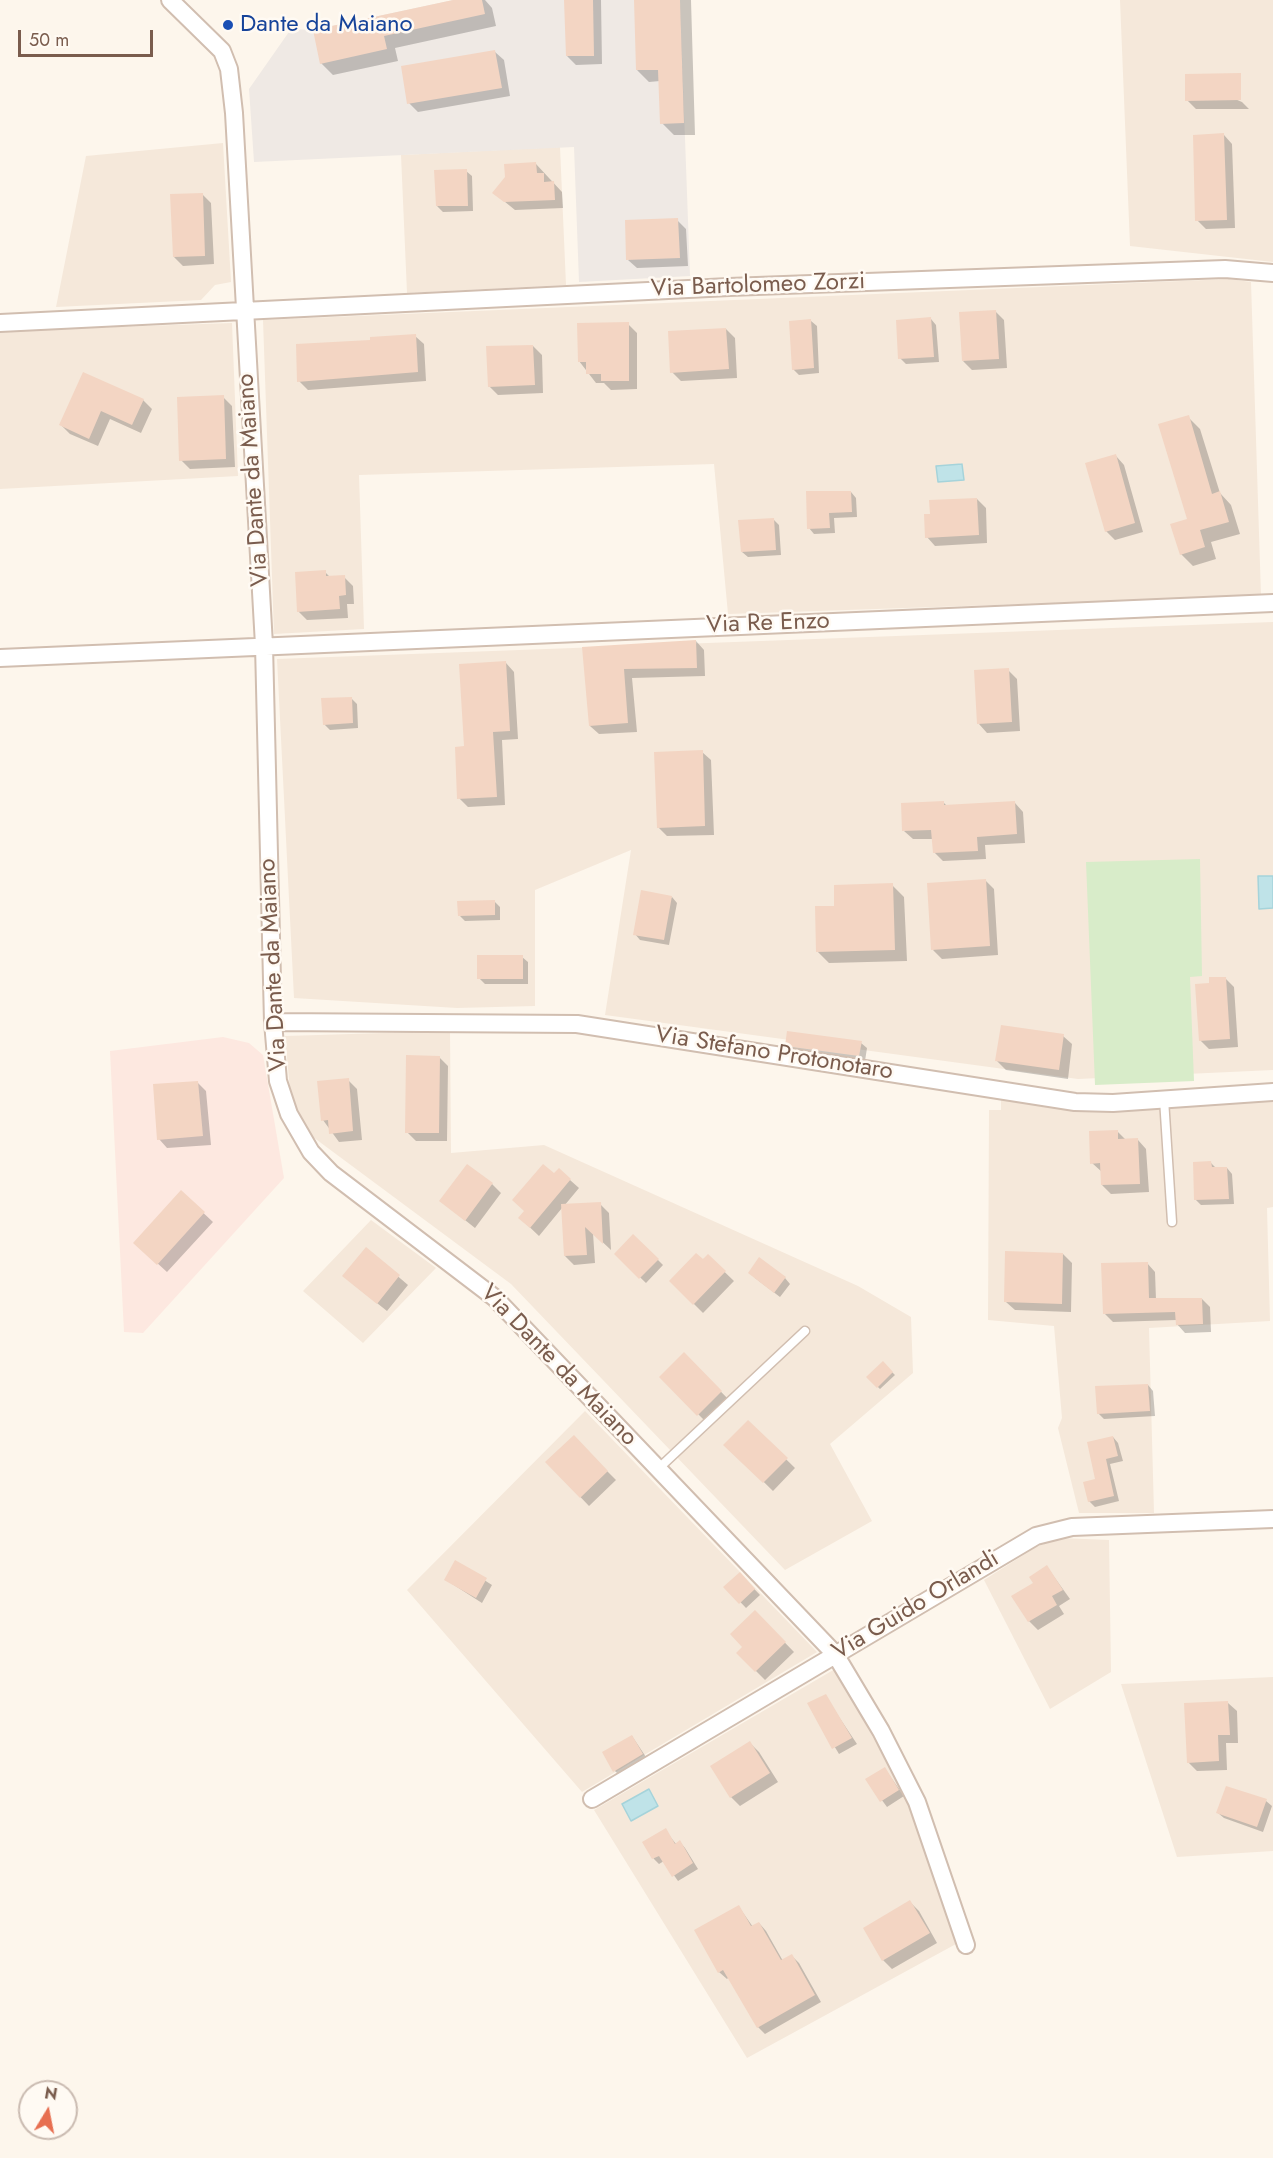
<!DOCTYPE html>
<style>
body{margin:0}
#map{position:relative;width:1273px;height:2158px;overflow:hidden;background:#fdf6ec;font-family:Jost,sans-serif}
canvas{display:block}
.north{position:absolute;left:18px;top:2080px;width:60px;height:60px;box-sizing:border-box;background:#fffaf3;border:2px solid #cabbb1;border-radius:50%;rotate:10deg;font-size:16px;font-weight:700;line-height:24px;text-align:center;color:#7a5c4d}
.north::after{content:'';display:block;margin:auto;width:21px;height:27px;background:#e76f51;clip-path:polygon(50% 0,100% 100%,50% 72%,0 100%)}
.scale{position:absolute;left:18px;top:30px;width:135px;height:27px;box-sizing:border-box;border:3px solid #7a5c4d;border-top:0;padding-left:8px;font-size:18px;line-height:21px;white-space:nowrap;color:#7a5c4d;-webkit-text-stroke:4px #fffaf3;paint-order:stroke}
</style>
<div id="map">
<canvas width="1273" height="2158"></canvas>
<div class="north">N</div>
<div class="scale">50 m</div>
</div>
<script>
const context = document.querySelector('canvas').getContext('2d');
context.lineJoin = 'round';
function paint(path, color) {
  context.fillStyle = color;
  context.fill(path, 'evenodd');
}
function shape(rows) {
  const path = new Path2D();
  for (const r of rows) {
    path.moveTo(r[0], r[1]);
    for (let i = 2; i < r.length; i += 2) path.lineTo(r[i], r[i + 1]);
  }
  return path;
}
function strokePath(path, color, width, dash) {
  context.strokeStyle = color;
  context.lineWidth = width;
  context.lineCap = dash ? 'butt' : 'round';
  context.setLineDash(dash || []);
  context.stroke(path);
}
function write(font, color, halo, rows, align = 'center') {
  context.font = font + ' Jost,sans-serif';
  context.lineWidth = 5;
  context.setLineDash([]);
  context.textBaseline = 'middle';
  context.strokeStyle = halo;
  context.fillStyle = color;
  for (const [text, x, y, turn = 0] of rows) {
    context.save();
    context.translate(x, y);
    context.rotate((+turn || 0) * Math.PI / 180);
    context.textAlign = isNaN(turn) ? turn : align;
    if (halo) context.strokeText(text, 0, 0);
    context.fillText(text, 0, 0);
    context.restore();
  }
}
const residential = shape([
 [1120,0,1273,0,1273,262,1130,246],
 [223,143,231,282,215,285,201,300,56,307,86,156],
 [560,147,566,285,407,293,401,155],
 [1229,279,1251,282,1261,596,728,614,714,464,359,475,364,629,274,634,263,320],
 [232,323,238,476,0,489,0,331],
 [1273,622,1273,1070,1078,1079,605,1015,631,850,535,890,535,1006,457,1008,294,998,277,659],
 [450,1031,451,1153,544,1145,858,1286,911,1317,913,1373,830,1444,872,1521,785,1570,511,1284,313,1137,291,1101,285,1036],
 [1001,1097,1087,1108,1273,1101,1273,1207,1267,1208,1270,1321,1149,1328,1154,1513,1079,1513,1058,1428,1062,1418,1054,1326,988,1320,989,1110,1001,1110],
 [371,1220,436,1268,363,1343,303,1291],
 [585,1411,817,1652,582,1792,407,1590],
 [1060,1538,1109,1540,1111,1672,1050,1709,984,1580,1036,1547],
 [835,1669,911,1806,956,1944,747,2058,594,1810],
 [1273,1677,1273,1851,1177,1857,1121,1684]
]);
const commercial = shape([
 [223,1037,249,1043,263,1055,284,1178,143,1333,124,1332,110,1051]
]);
const industrial = shape([
 [453,0,680,0,690,276,579,282,574,147,254,162,249,89,291,29,313,30]
]);
const green = shape([
 [1200,859,1202,976,1190,977,1194,1081,1095,1085,1086,862]
]);
const water = shape([
 [962,464,964,480,938,482,936,466,962,464],
 [1258,876,1273,876,1273,908,1259,909,1258,876],
 [649,1789,658,1806,631,1821,622,1804,649,1789]
]);
const shadow = shape([
 [460,0,485,0,492,8,496,26,395,48,398,61,333,75,321,63],
 [566,0,601,0,602,64,576,65,567,56],
 [635,0,691,0,695,135,674,135,662,123,660,81,649,82,637,70],
 [495,52,504,60,510,96,418,112,409,103],
 [1221,93,1242,102,1249,109,1196,109,1187,100],
 [1224,135,1232,144,1235,228,1206,229,1197,220],
 [536,164,562,192,563,208,515,210,494,193],
 [466,171,472,176,473,211,443,212,437,206],
 [202,194,211,203,214,264,183,266,174,257],
 [677,220,686,229,688,266,637,268,628,260],
 [995,311,1004,320,1007,368,972,370,963,361],
 [931,319,936,325,939,362,906,364,900,358],
 [811,321,817,326,819,373,799,375,793,369],
 [628,324,637,333,637,389,611,390,604,383,596,383,579,361],
 [726,329,735,338,737,378,681,381,672,372],
 [415,336,424,344,426,381,308,390,299,381,371,342],
 [533,346,542,355,543,393,498,395,489,386],
 [84,374,143,400,152,409,141,433,110,419,98,446,70,434,61,425],
 [223,397,232,406,235,467,190,469,181,460],
 [1188,417,1200,429,1220,493,1231,505,1240,534,1211,542,1216,559,1193,566,1181,554,1189,520],
 [1116,456,1124,465,1143,532,1115,540,1106,531],
 [851,492,856,498,857,517,834,518,835,533,814,534,809,528],
 [977,499,986,508,987,543,935,546,927,537,931,515],
 [774,520,779,525,781,555,748,557,742,552],
 [325,572,331,578,344,577,353,586,354,604,347,604,348,618,307,620,298,611],
 [696,641,704,650,705,676,632,678,637,732,599,734,590,726,584,648],
 [506,663,514,672,518,739,502,740,505,805,468,807,459,798,466,748],
 [1008,670,1017,679,1020,731,987,733,979,724],
 [351,698,357,704,358,728,330,730,324,724],
 [702,752,711,760,714,835,667,836,658,827],
 [943,802,947,806,1015,803,1023,812,1025,843,985,845,986,859,943,861,934,852,933,839,913,839,904,831],
 [985,880,994,889,998,955,942,959,933,950],
 [892,885,904,897,907,961,829,963,817,951,836,907],
 [672,897,677,903,669,945,640,940,635,934],
 [494,901,500,907,500,920,465,921,460,916],
 [522,957,528,962,528,984,485,984,479,978],
 [1225,978,1234,987,1238,1047,1209,1049,1200,1040],
 [1063,1036,1072,1044,1068,1079,1006,1070,997,1061],
 [861,1043,867,1048,865,1061,793,1051,787,1045],
 [439,1057,448,1066,447,1141,416,1141,407,1132],
 [348,1080,357,1089,362,1140,339,1142,323,1120],
 [197,1082,206,1091,211,1145,167,1148,159,1139],
 [1117,1131,1126,1140,1138,1140,1146,1149,1149,1192,1111,1194,1102,1185,1102,1172,1092,1163],
 [1211,1163,1217,1169,1227,1168,1232,1174,1234,1204,1201,1205,1195,1199],
 [554,1176,570,1180,579,1188,564,1206,600,1204,609,1213,611,1250,593,1233,595,1263,574,1265,565,1256,562,1208,539,1236,520,1218],
 [492,1184,501,1193,475,1228,441,1201],
 [181,1192,213,1222,167,1272,144,1251],
 [634,1236,663,1265,646,1283,616,1254],
 [366,1249,408,1285,387,1311,353,1284],
 [1063,1254,1072,1263,1071,1312,1015,1310,1006,1302],
 [708,1256,734,1281,703,1313,671,1281],
 [1147,1263,1155,1272,1156,1300,1202,1299,1210,1307,1211,1332,1185,1333,1177,1324,1177,1320,1113,1322,1105,1314],
 [755,1278,785,1278,790,1284,780,1297],
 [684,1354,730,1401,707,1423,661,1377],
 [883,1363,895,1375,880,1389,868,1377],
 [1148,1385,1153,1391,1155,1416,1104,1419,1098,1413],
 [748,1422,795,1468,773,1491,726,1445],
 [573,1437,616,1480,589,1506,547,1462],
 [1113,1437,1118,1443,1123,1461,1110,1464,1119,1501,1095,1507,1089,1501],
 [456,1562,492,1585,482,1603,446,1580],
 [1047,1567,1070,1599,1059,1606,1064,1614,1038,1630,1029,1621,1035,1583],
 [740,1574,760,1595,746,1608,726,1587],
 [755,1612,794,1652,765,1680,738,1653,744,1647],
 [825,1696,857,1744,839,1754,809,1704],
 [1228,1703,1237,1711,1238,1743,1226,1743,1227,1770,1197,1771,1188,1762],
 [632,1736,648,1760,620,1776,615,1771],
 [750,1743,759,1752,778,1782,740,1806,731,1797],
 [885,1769,904,1796,887,1807,867,1780],
 [1266,1801,1272,1806,1263,1832,1224,1818,1218,1813],
 [665,1830,676,1844,680,1842,685,1848,698,1869,678,1881,664,1861,659,1864,654,1859,644,1843],
 [910,1902,919,1911,937,1943,892,1969,883,1960],
 [739,1907,753,1927,759,1923,766,1931,783,1961,792,1956,799,1963,821,2002,765,2034,758,2027,729,1977,727,1979,719,1972]
]);
const building = shape([
 [453,0,482,0,485,14,384,36,387,49,320,64,313,30],
 [564,0,593,0,594,56,566,56],
 [634,0,680,0,684,123,660,124,658,70,636,70],
 [495,50,502,88,407,104,401,66],
 [1241,73,1241,100,1185,101,1185,74],
 [1224,133,1227,220,1195,221,1193,135],
 [536,162,537,173,544,173,544,182,554,181,555,200,504,202,492,193,505,177,504,164],
 [467,169,468,206,436,206,434,170],
 [203,193,205,256,173,257,170,194],
 [678,218,680,258,626,260,625,220],
 [996,310,999,359,962,361,959,312],
 [931,317,934,357,898,359,896,320],
 [811,319,814,368,792,370,789,321],
 [629,322,629,381,601,381,601,374,586,374,586,362,578,362,577,323],
 [726,328,729,369,670,373,668,331],
 [416,334,418,372,297,382,296,344,370,340,370,337],
 [533,345,535,385,488,387,486,346],
 [83,372,144,399,132,425,101,411,89,439,59,425],
 [224,395,226,459,179,461,177,397],
 [1189,415,1212,494,1220,491,1229,522,1200,530,1205,547,1180,555,1170,524,1187,519,1158,424],
 [1116,454,1135,523,1105,532,1085,463],
 [806,491,851,491,852,512,829,513,830,528,807,529],
 [977,498,979,535,925,538,924,514,930,514,929,500],
 [774,518,776,550,741,552,738,520],
 [326,570,326,576,345,575,346,595,339,596,340,609,297,612,295,572],
 [696,640,697,668,624,669,628,723,589,726,582,647],
 [506,661,510,731,493,732,497,797,457,799,455,747,464,746,459,664],
 [1009,668,1012,722,977,724,974,670],
 [352,697,353,723,323,725,321,698],
 [703,750,705,826,657,828,654,752],
 [944,801,944,805,1015,801,1017,834,977,837,978,851,933,853,931,830,902,831,901,803],
 [986,879,990,946,931,950,927,883],
 [893,883,895,950,816,952,815,906,834,906,834,885],
 [641,890,672,896,664,940,633,935],
 [495,900,495,915,458,916,457,901],
 [477,955,523,955,523,979,477,979],
 [1209,977,1226,977,1230,1039,1199,1041,1195,984,1209,983],
 [1001,1025,1064,1034,1059,1070,995,1061],
 [787,1031,862,1041,859,1056,785,1046],
 [406,1055,440,1056,439,1133,405,1133],
 [349,1078,353,1131,329,1134,328,1120,321,1121,317,1081],
 [198,1081,203,1136,157,1140,153,1084],
 [1118,1130,1118,1139,1138,1138,1140,1184,1101,1185,1100,1163,1090,1164,1089,1131],
 [1211,1161,1212,1167,1227,1167,1229,1199,1194,1200,1193,1162],
 [467,1164,493,1183,465,1221,439,1201],
 [543,1164,554,1173,559,1168,571,1179,530,1228,518,1218,524,1211,512,1200],
 [181,1190,205,1212,157,1265,133,1243],
 [601,1202,603,1244,585,1227,587,1255,564,1256,561,1204],
 [633,1234,659,1259,639,1279,614,1254],
 [366,1247,400,1275,377,1304,342,1276],
 [1005,1251,1063,1253,1062,1304,1004,1302],
 [696,1253,703,1259,708,1254,726,1271,693,1305,669,1281],
 [759,1257,786,1277,774,1293,748,1273],
 [1148,1262,1149,1298,1202,1298,1203,1324,1176,1325,1175,1312,1103,1314,1101,1263],
 [684,1352,722,1391,697,1416,659,1377],
 [883,1361,893,1372,877,1388,866,1377],
 [1148,1384,1150,1411,1097,1414,1095,1386],
 [748,1420,788,1458,763,1483,723,1445],
 [574,1435,608,1471,580,1498,545,1462],
 [1113,1436,1118,1456,1106,1459,1114,1496,1088,1502,1083,1482,1095,1479,1087,1442],
 [455,1560,487,1578,476,1598,444,1580],
 [1047,1565,1063,1590,1052,1596,1057,1605,1028,1622,1011,1596,1033,1583,1029,1577],
 [740,1572,755,1589,739,1604,723,1587],
 [755,1610,786,1642,755,1672,736,1653,742,1647,730,1634],
 [826,1694,852,1738,832,1749,807,1703],
 [1228,1701,1230,1735,1218,1735,1219,1761,1187,1763,1184,1703],
 [632,1735,643,1754,613,1772,602,1752],
 [750,1741,770,1773,730,1798,710,1766],
 [885,1767,899,1790,880,1802,865,1779],
 [1226,1786,1267,1799,1257,1827,1216,1813],
 [666,1828,675,1844,680,1840,693,1863,672,1877,659,1856,652,1859,642,1842],
 [910,1900,930,1933,882,1961,863,1928],
 [739,1905,751,1926,759,1922,781,1960,792,1954,815,1995,757,2028,723,1970,718,1973,694,1930]
]);
const service = shape([
 [1164,1099,1172,1222],
 [658,1469,805,1331]
]);
const minor = shape([
 [170,0,222,51,229,69,234,113,264,645,273,1022,278,1081,289,1114,311,1152,331,1173,495,1298,835,1654,881,1731,917,1802,966,1945],
 [0,323,729,287,1225,269,1273,273],
 [0,658,1273,603],
 [273,1022,577,1024,1075,1102,1113,1103,1273,1092],
 [592,1799,1036,1536,1072,1527,1273,1519]
]);
const markers = [
 [228,25,6,"#1a4fb4"]
];
const transitNames = [
 ["Dante da Maiano",240,25]
];
const streetNames = [
 ["Via Bartolomeo Zorzi",758,286,-2],
 ["Via Dante da Maiano",254,480,-94],
 ["Via Re Enzo",768,624,-2],
 ["Via Dante da Maiano",274,965,-93],
 ["Via Stefano Protonotaro",774,1054,9],
 ["Via Dante da Maiano",558,1366,46],
 ["Via Guido Orlandi",916,1606,-31]
];
paint(residential, '#f5e8da');
paint(commercial, '#fde8e0');
paint(industrial, '#efe9e4');
paint(green, '#d8ecc9');
paint(water, '#bfe3e8');
strokePath(water, '#a5d3da', 1.5);
paint(shadow, '#0003');
paint(building, '#f3d5c3');
strokePath(service, '#d1beb0', 11);
strokePath(minor, '#d1beb0', 20);
strokePath(service, '#fff', 8);
strokePath(minor, '#fff', 16);
for (const [x, y, r, color] of markers) {
  const dot = new Path2D();
  dot.arc(x, y, r, 0, 2 * Math.PI);
  context.fillStyle = color;
  context.fill(dot);
  strokePath(dot, '#fffaf3', 2);
}
write('24px', '#164399', '#fffaf3', transitNames, 'left');
write('24px', '#7a5c4d', '#fffaf3', streetNames);
</script>
